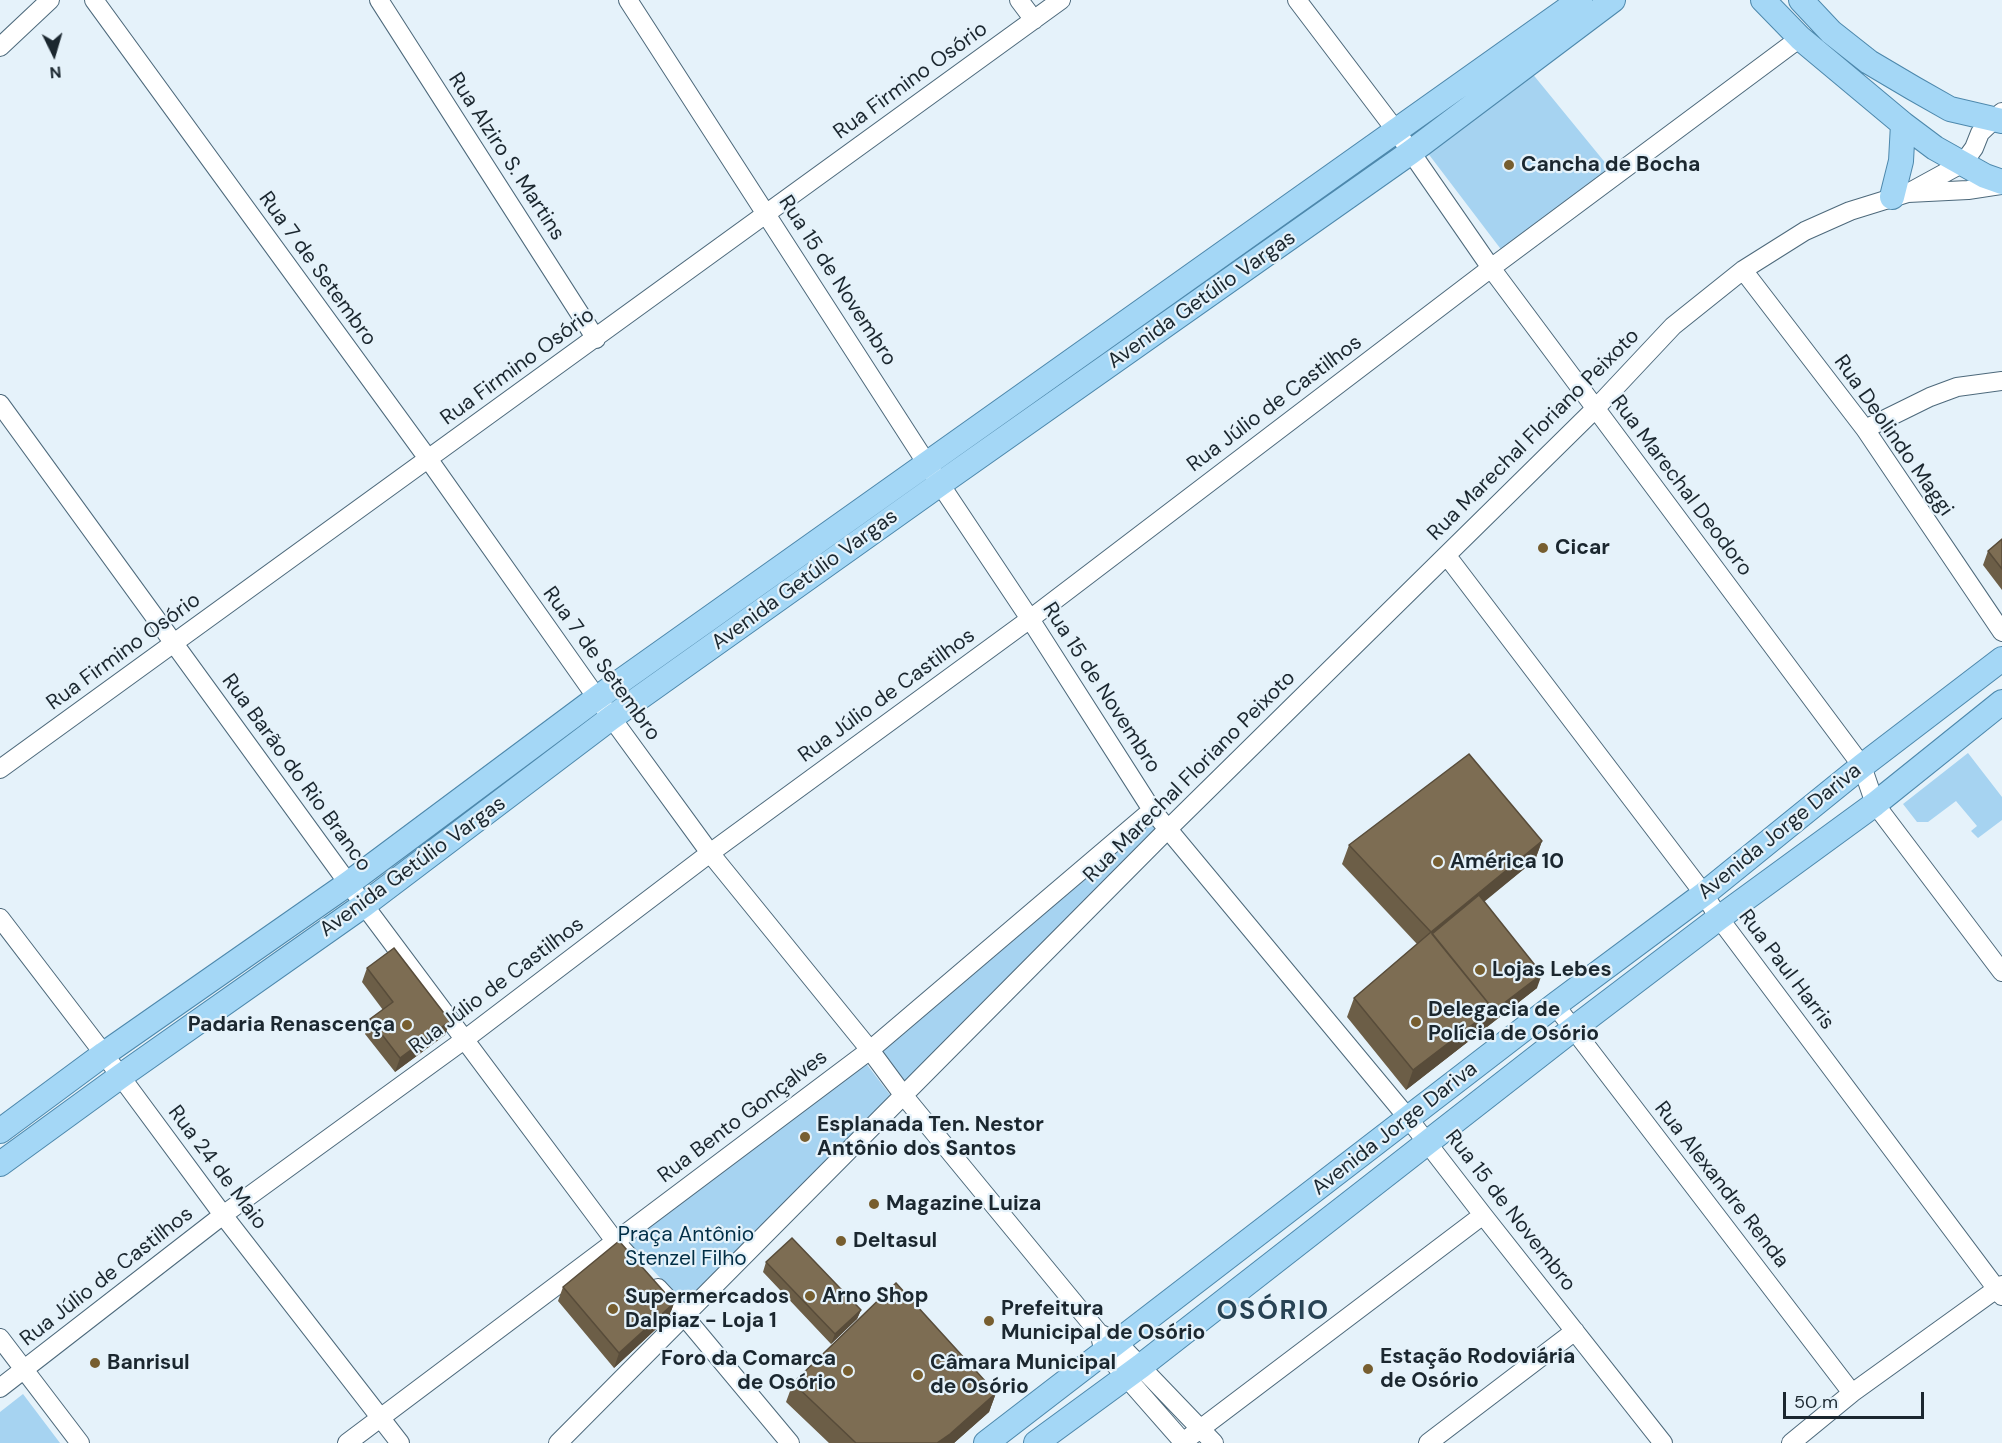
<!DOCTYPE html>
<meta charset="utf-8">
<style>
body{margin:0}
#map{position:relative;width:2002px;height:1443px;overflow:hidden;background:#e5f2fa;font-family:"DM Sans",sans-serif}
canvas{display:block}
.north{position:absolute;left:24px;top:24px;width:60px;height:60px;-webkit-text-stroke:4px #e5f2fa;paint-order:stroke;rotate:175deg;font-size:16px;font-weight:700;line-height:24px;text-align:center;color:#1b272f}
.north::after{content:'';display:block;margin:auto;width:21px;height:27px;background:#1b272f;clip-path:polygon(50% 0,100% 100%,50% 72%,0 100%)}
.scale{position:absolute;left:1783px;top:1392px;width:141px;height:27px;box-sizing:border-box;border:3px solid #1b272f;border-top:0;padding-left:8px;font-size:18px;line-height:21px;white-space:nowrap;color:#1b272f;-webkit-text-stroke:4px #e5f2fa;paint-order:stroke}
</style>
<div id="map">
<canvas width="2002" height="1443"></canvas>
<div class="north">N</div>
<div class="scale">50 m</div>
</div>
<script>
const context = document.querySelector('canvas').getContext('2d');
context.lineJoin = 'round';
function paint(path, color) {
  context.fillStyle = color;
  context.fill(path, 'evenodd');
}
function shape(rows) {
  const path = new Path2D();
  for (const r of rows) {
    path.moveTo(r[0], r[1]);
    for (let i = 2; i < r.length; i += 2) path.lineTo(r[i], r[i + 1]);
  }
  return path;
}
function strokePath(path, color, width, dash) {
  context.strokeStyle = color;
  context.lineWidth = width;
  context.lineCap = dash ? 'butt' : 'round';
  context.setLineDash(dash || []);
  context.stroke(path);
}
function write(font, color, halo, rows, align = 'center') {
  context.font = font + ' "DM Sans",sans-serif';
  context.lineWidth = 4.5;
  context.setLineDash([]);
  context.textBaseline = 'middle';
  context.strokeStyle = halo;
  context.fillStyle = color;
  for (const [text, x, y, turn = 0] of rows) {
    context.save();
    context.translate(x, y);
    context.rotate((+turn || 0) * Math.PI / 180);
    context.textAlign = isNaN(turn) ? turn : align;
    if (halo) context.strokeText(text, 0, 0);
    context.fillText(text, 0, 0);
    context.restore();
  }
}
const green = shape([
 [1531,72,1612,171,1503,252,1427,152],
 [1968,753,2002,797,2002,820,1978,838,1971,831,1977,826,1956,801,1928,822,1917,822,1903,804],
 [1149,820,1156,831,905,1088,877,1050],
 [865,1062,891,1096,685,1305,627,1242],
 [23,1394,60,1443,0,1443,0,1412]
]);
const minor = shape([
 [94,0,429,460,597,698,710,853,870,1050,904,1096,1099,1333,1117,1342,1214,1443],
 [379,0,596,339],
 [628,0,940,484,1030,619,1152,810,1408,1118,1483,1215,1663,1443],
 [1019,0,1034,20],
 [1297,0,1397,132,1491,268,1862,766,1875,804,2002,972],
 [0,47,50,0],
 [1910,192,1963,163,1974,148,1980,133,2002,112],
 [1743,270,1865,429,2002,632],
 [0,404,364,905,615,1241,633,1261],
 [1865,429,1930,397,1957,387,2002,381],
 [1447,556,1704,894,1719,918,2002,1296],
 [0,769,1061,0],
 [0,918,104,1054,223,1215,400,1443],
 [1555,1005,1852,1393],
 [658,1288,684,1316,790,1443],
 [0,1338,80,1443],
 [1101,1340,1104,1352,1184,1443],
 [0,1388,223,1215,464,1040,710,853,1030,619,1491,268,1800,38],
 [1183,1442,1483,1215],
 [347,1443,870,1050,1152,810],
 [558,1443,1168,829,1596,408,1673,326,1743,270,1805,231,1850,211,1908,193,1968,190,2002,185],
 [1428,1443,1575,1331],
 [1791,1443,1852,1393,2002,1285]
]);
const major = shape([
 [1763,0,1800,38,1903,124,1935,148,1985,176,2002,182],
 [1801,0,1831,32,1869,62,1913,88,1950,109,2002,121],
 [1892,197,1901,161,1903,124],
 [0,1131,104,1054,349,883,597,698,1580,0],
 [0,1164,121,1076,364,905,611,718,940,484,1411,152,1613,0],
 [986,1443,1555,1005,1704,894,1862,766,2002,659],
 [1036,1443,1141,1366,1573,1029,1719,918,1875,804,2002,702]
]);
const wall = shape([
 [2002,539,2002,590,1983,565,1988,551],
 [1542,841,1535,860,1484,901,1537,988,1406,1090,1347,1017,1354,998,1417,944,1342,864,1349,845],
 [367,968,445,1035,395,1072,365,1034,370,1019,383,1010,362,982],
 [766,1262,861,1310,857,1319,831,1344,763,1272],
 [563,1287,674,1303,669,1317,614,1368,558,1301],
 [793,1383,996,1393,989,1412,954,1443,829,1443,786,1402]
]);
const shadedWall = shape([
 [1542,841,1535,860,1434,943,1431,932],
 [1542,974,1537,988,1406,1090,1413,1070,1493,1009],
 [450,1021,445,1035,395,1072,400,1058],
 [674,1303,669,1317,614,1368,619,1353],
 [861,1310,857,1319,831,1344,835,1334],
 [996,1393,989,1412,954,1443,937,1443]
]);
const building = shape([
 [2002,539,2002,569,1988,551,2002,539],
 [1469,754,1542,841,1431,932,1493,1009,1413,1070,1354,998,1431,932,1349,845,1469,754],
 [1479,895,1542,974,1491,1013,1493,1009,1432,934,1479,895],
 [394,948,450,1021,400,1058,370,1019,393,1002,367,968,394,948],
 [792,1238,861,1310,835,1334,766,1262,792,1238],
 [619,1241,674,1303,619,1353,563,1287,619,1241],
 [896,1283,996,1393,950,1434,937,1443,856,1443,793,1383,896,1283]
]);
const markers = [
 [1509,165,6,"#775e2f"],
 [1543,548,6,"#775e2f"],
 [1438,862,6,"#775e2f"],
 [1480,970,6,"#775e2f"],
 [1416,1022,6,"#775e2f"],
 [407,1025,6,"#775e2f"],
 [805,1137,6,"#775e2f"],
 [874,1204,6,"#775e2f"],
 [841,1241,6,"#775e2f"],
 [810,1296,6,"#775e2f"],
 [613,1309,6,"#775e2f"],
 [989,1321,6,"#775e2f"],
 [95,1363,6,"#775e2f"],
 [1368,1369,6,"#775e2f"],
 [848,1371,6,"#775e2f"],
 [918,1375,6,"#775e2f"]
];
const streetNames = [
 ["Rua Firmino Osório",911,81,-36],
 ["Rua Alziro S. Martins",506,157,57],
 ["Rua 7 de Setembro",317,269,54],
 ["Rua 15 de Novembro",837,281,57],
 ["Avenida Getúlio Vargas",1202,300,-35],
 ["Rua Firmino Osório",518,367,-36],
 ["Rua Júlio de Castilhos",1275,404,-37],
 ["Rua Marechal Floriano Peixoto",1534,435,-45],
 ["Rua Deolindo Maggi",1893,436,55],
 ["Rua Marechal Deodoro",1681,486,53],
 ["Avenida Getúlio Vargas",805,580,-36],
 ["Rua Firmino Osório",124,652,-36],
 ["Rua 7 de Setembro",601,664,54],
 ["Rua 15 de Novembro",1101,688,57],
 ["Rua Júlio de Castilhos",887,696,-36],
 ["Rua Barão do Rio Branco",296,773,54],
 ["Rua Marechal Floriano Peixoto",1190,777,-45],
 ["Avenida Jorge Dariva",1780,832,-39],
 ["Avenida Getúlio Vargas",413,867,-36],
 ["Rua Paul Harris",1786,970,53],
 ["Rua Júlio de Castilhos",497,986,-37],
 ["Rua Bento Gonçalves",743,1117,-37],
 ["Avenida Jorge Dariva",1395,1129,-38],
 ["Rua 24 de Maio",217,1168,53],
 ["Rua Alexandre Renda",1721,1185,52],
 ["Rua 15 de Novembro",1510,1211,52],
 ["Rua Júlio de Castilhos",107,1277,-38]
];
const poiNames = [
 ["Cancha de Bocha",1521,165],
 ["Cicar",1555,548],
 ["América 10",1450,862],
 ["Lojas Lebes",1492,970],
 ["Delegacia de",1428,1010],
 ["Polícia de Osório",1428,1034],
 ["Padaria Renascença",395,1025,"right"],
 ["Esplanada Ten. Nestor",817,1125],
 ["Antônio dos Santos",817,1149],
 ["Magazine Luiza",886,1204],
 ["Deltasul",853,1241],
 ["Arno Shop",822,1296],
 ["Supermercados",625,1297],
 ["Dalpiaz - Loja 1",625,1321],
 ["Prefeitura",1001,1309],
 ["Municipal de Osório",1001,1333],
 ["Estação Rodoviária",1380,1357],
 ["de Osório",1380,1381],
 ["Foro da Comarca",836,1359,"right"],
 ["de Osório",836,1383,"right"],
 ["Banrisul",107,1363],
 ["Câmara Municipal",930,1363],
 ["de Osório",930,1387]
];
const parkNames = [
 ["Praça Antônio",686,1235],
 ["Stenzel Filho",686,1259]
];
const districtNames = [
 ["OSÓRIO",1273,1312]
];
paint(green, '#a6d3f1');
strokePath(minor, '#4d697b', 20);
strokePath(major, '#4d88ac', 26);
strokePath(minor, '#fff', 18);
strokePath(major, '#a4d7f6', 24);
paint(wall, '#6c5e47');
paint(shadedWall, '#584c3a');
paint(building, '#7d6d53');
strokePath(building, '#584c3a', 1.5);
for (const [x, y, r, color] of markers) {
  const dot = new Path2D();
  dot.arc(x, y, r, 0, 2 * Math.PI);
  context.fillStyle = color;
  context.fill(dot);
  strokePath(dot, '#e5f2fa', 2);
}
write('21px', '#1b272f', '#e5f2fa', streetNames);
write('bold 21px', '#1b272f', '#e5f2fa', poiNames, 'left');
write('21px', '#002e46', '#e5f2fa', parkNames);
context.letterSpacing = '1.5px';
write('bold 27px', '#274253', '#e5f2fa', districtNames);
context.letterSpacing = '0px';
</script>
